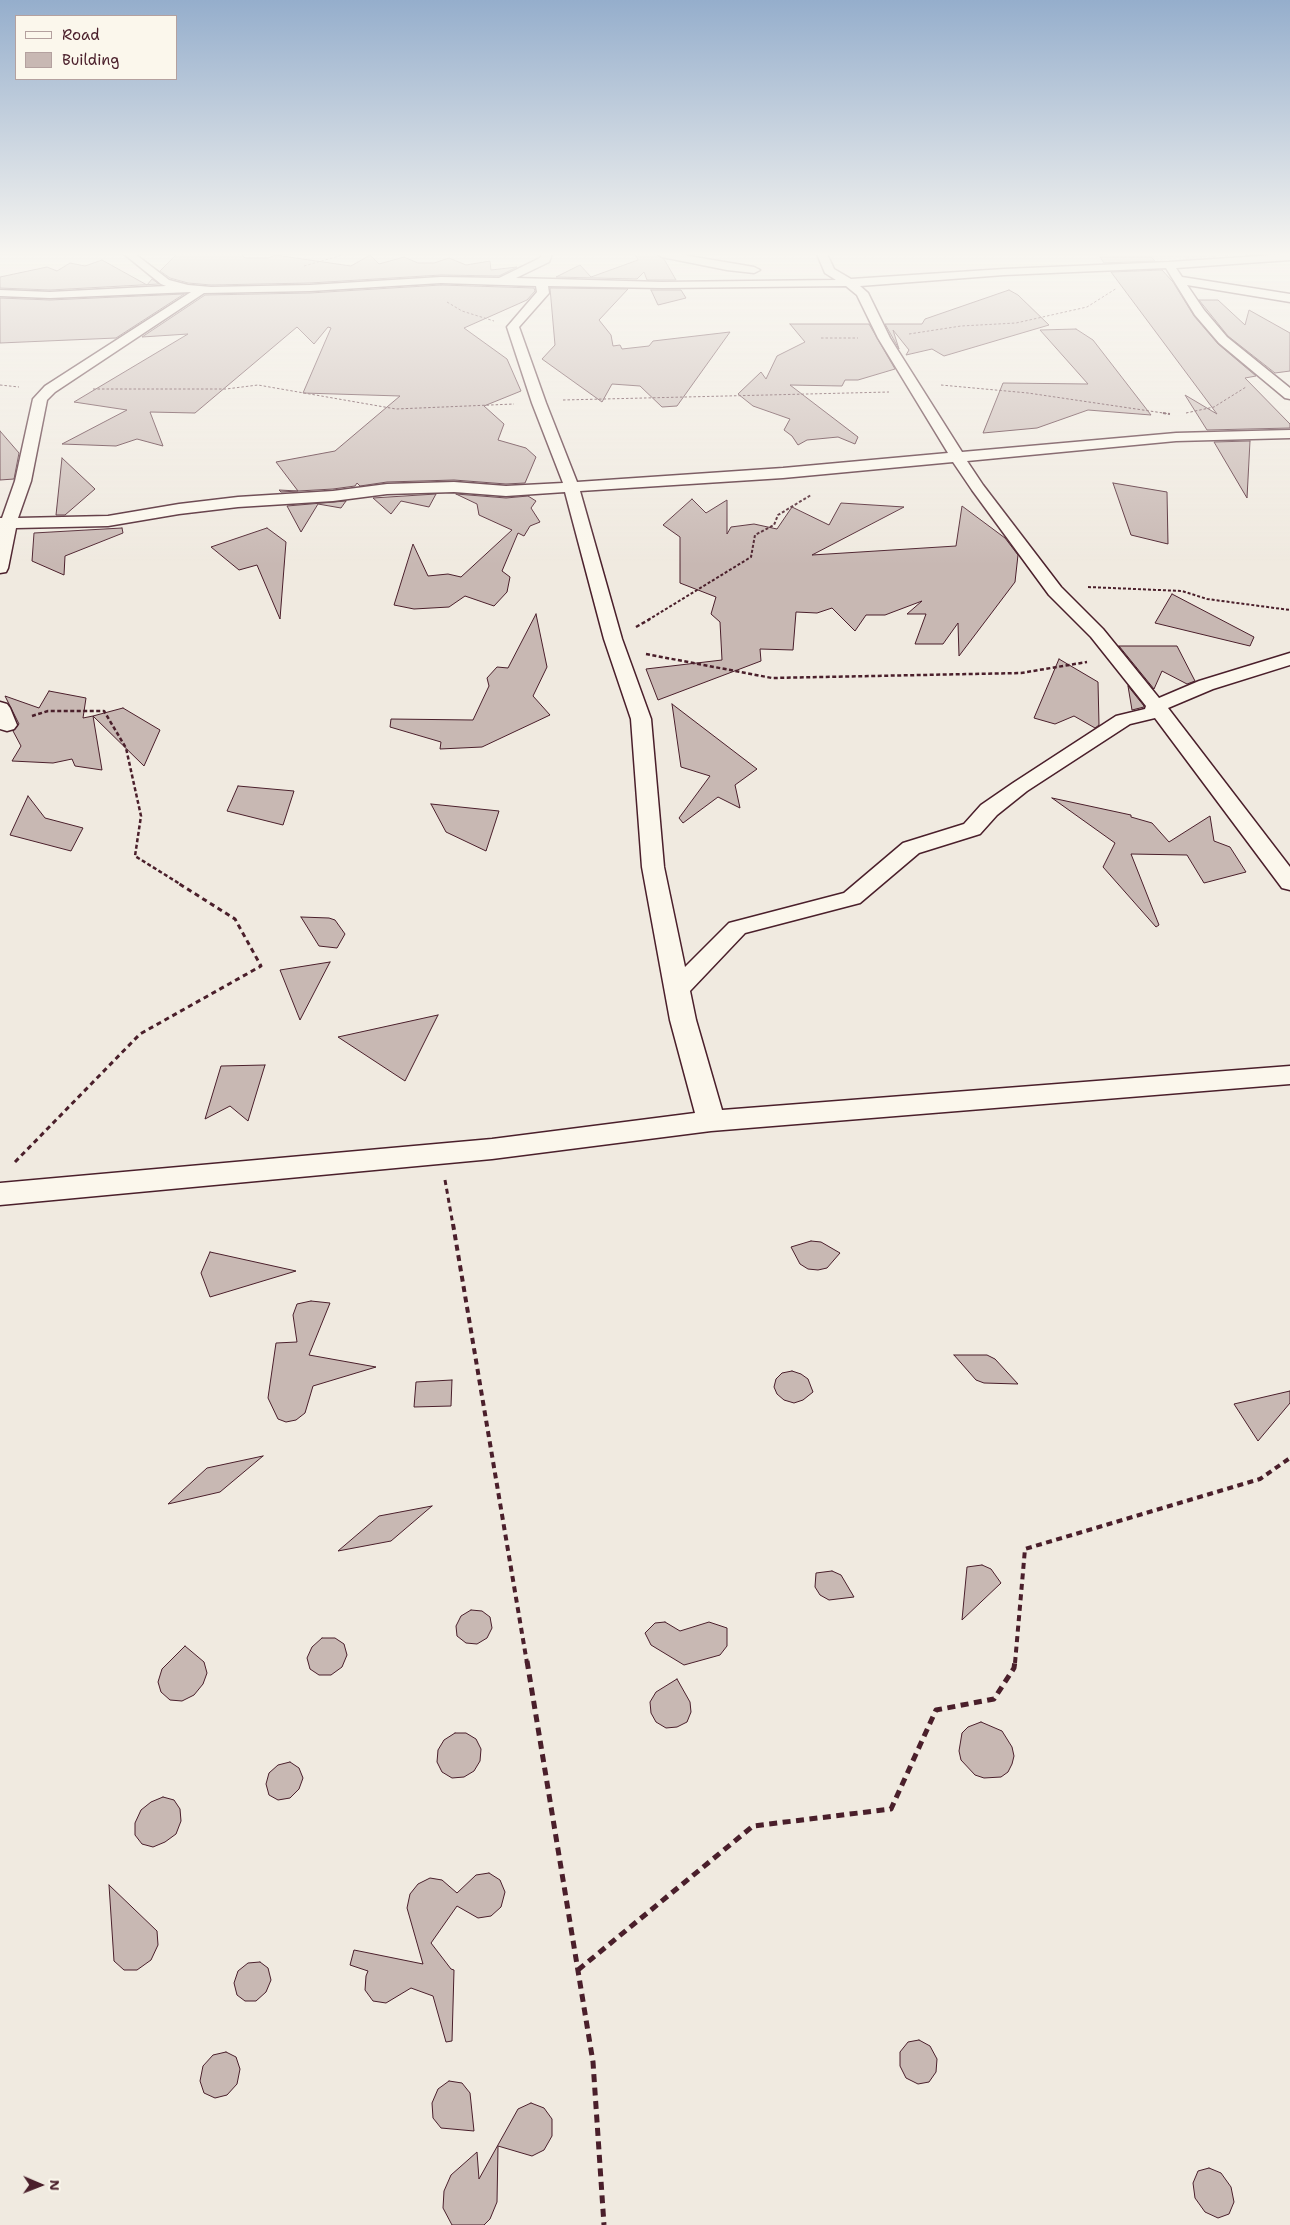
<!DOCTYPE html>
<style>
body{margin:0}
#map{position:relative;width:1290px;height:2225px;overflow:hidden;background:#f0eae0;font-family:"Shantell Sans",sans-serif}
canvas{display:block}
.legend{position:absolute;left:15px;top:15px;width:162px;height:65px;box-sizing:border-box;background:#fbf7ec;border:1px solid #b4a19f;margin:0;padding:6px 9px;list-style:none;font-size:15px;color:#4a1f2b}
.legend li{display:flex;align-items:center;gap:10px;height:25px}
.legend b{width:25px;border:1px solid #b4a19f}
.north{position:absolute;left:15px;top:2160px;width:50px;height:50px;-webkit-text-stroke:4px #fbf7ec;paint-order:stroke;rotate:91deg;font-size:14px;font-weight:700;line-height:20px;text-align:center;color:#4a1f2b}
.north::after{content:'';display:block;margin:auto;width:18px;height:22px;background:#4a1f2b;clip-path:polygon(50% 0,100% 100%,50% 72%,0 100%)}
</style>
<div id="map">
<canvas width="1290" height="2225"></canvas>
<ul class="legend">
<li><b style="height:6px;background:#fbf7ec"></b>Road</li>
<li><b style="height:14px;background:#c8b8b3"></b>Building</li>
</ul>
<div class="north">N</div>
</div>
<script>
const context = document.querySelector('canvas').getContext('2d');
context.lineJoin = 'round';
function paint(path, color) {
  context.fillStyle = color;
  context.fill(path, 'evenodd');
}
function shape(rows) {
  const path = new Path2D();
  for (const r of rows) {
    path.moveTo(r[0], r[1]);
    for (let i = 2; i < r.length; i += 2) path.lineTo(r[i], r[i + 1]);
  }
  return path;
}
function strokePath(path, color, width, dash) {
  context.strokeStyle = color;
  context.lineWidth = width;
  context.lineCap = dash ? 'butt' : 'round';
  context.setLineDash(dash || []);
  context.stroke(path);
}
const built = shape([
 [1106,254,1253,254,1119,262]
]);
const building = shape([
 [177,254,241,254,245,258,268,258,275,255,351,266,370,255,379,264,404,257,418,263,434,263,449,258,466,265,490,261,491,270,517,267,499,276,441,275,310,283,211,285,188,283,170,278,160,271,177,254],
 [635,254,655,254,664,259,676,280,647,280,644,272,637,279,556,277,580,265,591,277,638,260,635,254],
 [1100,257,1151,257,1155,261,1104,263,1100,257],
 [102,260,147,285,152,279,159,284,50,290,0,288,0,277,47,267,57,271,70,263,85,266,102,260],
 [1162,270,1173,282,1194,316,1218,344,1256,376,1245,378,1290,424,1290,428,1207,430,1185,395,1217,414,1111,272,1162,270],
 [441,285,534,288,535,291,527,300,464,328,507,359,521,391,484,406,504,424,498,440,526,448,536,457,525,483,506,484,454,480,387,482,360,486,357,483,355,486,333,489,281,492,279,490,298,491,276,462,335,451,400,396,303,393,331,328,328,327,314,344,297,327,195,413,150,412,163,446,137,439,116,446,62,444,127,410,74,402,188,334,142,337,205,295,310,293,441,285],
 [550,288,628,289,599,320,611,335,613,346,620,345,622,349,649,346,653,341,730,332,677,406,662,407,640,386,612,384,602,402,542,359,555,345,550,288],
 [651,290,681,290,686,298,658,305,651,290],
 [1009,290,1018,295,1049,325,944,356,932,349,906,355,909,350,893,330,899,349,885,324,922,324,925,319,1009,290],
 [184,294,116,338,0,343,0,298,50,300,184,294],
 [1199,300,1218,300,1245,325,1249,310,1290,333,1290,371,1275,373,1228,336,1199,300],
 [790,324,869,324,895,369,858,380,845,380,842,386,790,385,858,437,855,444,838,437,807,440,798,445,792,436,784,430,790,419,753,406,738,394,761,372,766,379,777,356,805,342,790,324],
 [1076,329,1093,340,1151,415,1088,410,1037,428,983,433,1003,383,1088,384,1040,330,1076,329],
 [0,431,19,453,14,479,0,480,0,431],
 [1250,441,1247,498,1214,442,1250,441],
 [62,458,95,489,65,515,56,515,62,458],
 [1113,483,1167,492,1168,544,1131,535,1113,483],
 [436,494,429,507,401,501,391,514,373,498,436,494],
 [456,494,506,498,528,496,536,501,531,508,540,522,530,526,524,536,518,533,502,571,510,577,507,592,494,606,465,596,449,607,414,609,394,605,413,544,428,576,448,574,461,577,512,530,479,515,477,504,456,494],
 [692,499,706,513,727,500,727,534,731,527,754,524,777,529,792,507,829,525,841,503,904,507,812,555,956,546,962,506,1005,538,1018,555,1015,582,959,656,958,623,943,644,915,644,926,614,907,614,922,601,885,615,866,615,855,631,832,608,817,613,796,612,793,650,760,649,761,661,658,700,646,669,722,660,720,622,711,614,716,597,680,583,680,537,663,525,692,499],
 [346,501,341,508,318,504,301,532,287,506,346,501],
 [122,528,123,533,65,556,64,575,32,561,34,533,122,528],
 [267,528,286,542,280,619,257,565,239,570,211,547,267,528],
 [1172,594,1254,637,1250,646,1155,623,1172,594],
 [536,614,547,667,533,696,550,715,482,747,440,749,441,742,390,727,391,719,473,720,489,686,487,678,497,667,508,668,536,614],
 [1119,646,1177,646,1195,681,1187,684,1162,671,1154,689,1119,646],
 [1059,659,1098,682,1099,725,1095,728,1074,716,1055,724,1034,718,1059,659],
 [1128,686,1144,706,1144,707,1132,710,1128,686],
 [49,691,86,698,83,718,93,716,102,770,75,766,72,759,53,763,12,761,21,746,13,731,19,724,5,696,39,708,49,691],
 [672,704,757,769,735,785,740,808,718,797,683,823,679,818,710,776,681,767,672,704],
 [123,708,160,730,144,766,93,716,123,708],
 [238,786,294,791,283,825,227,811,238,786],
 [28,796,45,818,83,828,71,851,10,835,28,796],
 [1052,798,1131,815,1131,817,1152,823,1169,842,1210,816,1214,841,1230,847,1246,872,1204,883,1187,855,1131,854,1159,925,1156,927,1103,867,1115,843,1052,798],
 [431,804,499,811,486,851,446,832,431,804],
 [301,917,329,918,335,920,345,934,337,948,319,946,301,917],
 [330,962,300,1020,280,970,330,962],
 [438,1015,405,1081,338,1037,438,1015],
 [265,1065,248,1121,230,1106,205,1119,221,1066,265,1065],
 [811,1241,821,1242,840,1253,827,1268,818,1270,808,1269,800,1264,791,1247,811,1241],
 [210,1252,296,1271,210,1297,201,1273,210,1252],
 [311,1301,330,1303,309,1355,376,1367,313,1386,305,1413,296,1420,286,1422,278,1419,268,1398,276,1343,297,1342,293,1315,297,1304,311,1301],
 [954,1355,987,1355,995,1359,1018,1384,984,1383,976,1380,954,1355],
 [792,1371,801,1374,808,1379,813,1392,803,1400,794,1403,784,1400,777,1394,774,1387,776,1379,782,1373,792,1371],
 [452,1380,451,1406,414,1407,416,1382,452,1380],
 [1290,1391,1290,1403,1258,1441,1234,1404,1290,1391],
 [263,1456,220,1492,168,1504,207,1468,263,1456],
 [432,1506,391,1541,338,1551,379,1516,432,1506],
 [982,1565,991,1569,1001,1583,962,1620,967,1567,982,1565],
 [832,1571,841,1575,854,1597,829,1600,820,1595,815,1587,816,1573,832,1571],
 [471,1610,482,1611,490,1617,492,1628,487,1638,477,1644,466,1643,457,1636,456,1626,461,1616,471,1610],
 [665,1622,680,1631,709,1622,727,1628,727,1646,720,1655,684,1665,651,1645,645,1633,655,1623,665,1622],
 [322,1638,335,1638,344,1644,347,1655,342,1667,331,1675,319,1675,310,1669,307,1658,312,1647,322,1638],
 [185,1646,204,1662,207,1673,203,1684,194,1695,182,1701,170,1700,161,1692,158,1682,162,1669,185,1646],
 [677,1679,690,1702,691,1712,687,1722,677,1727,666,1728,656,1722,651,1713,650,1702,656,1692,677,1679],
 [981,1722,1002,1731,1012,1747,1014,1756,1012,1764,1008,1772,1001,1777,984,1778,975,1775,961,1760,959,1751,962,1733,968,1727,981,1722],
 [455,1733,466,1733,476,1739,481,1749,480,1761,474,1771,464,1777,452,1778,442,1772,437,1762,438,1750,444,1740,455,1733],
 [290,1762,299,1768,303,1778,299,1789,290,1798,278,1800,269,1795,266,1784,269,1773,278,1765,290,1762],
 [163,1797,174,1800,180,1809,181,1821,176,1834,165,1842,153,1847,142,1844,135,1835,135,1823,141,1810,151,1802,163,1797],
 [489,1873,500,1880,505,1892,501,1907,491,1916,478,1918,457,1906,431,1943,451,1969,454,1970,452,2041,446,2042,433,1996,411,1988,386,2003,373,2001,365,1990,366,1976,368,1971,350,1965,354,1950,423,1964,407,1908,410,1894,418,1884,430,1878,442,1880,457,1893,476,1875,489,1873],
 [109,1885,157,1931,158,1945,151,1960,137,1970,124,1970,114,1961,109,1885],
 [260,1962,268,1968,271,1980,266,1992,256,2001,245,2001,237,1995,234,1983,238,1971,248,1963,260,1962],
 [919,2040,930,2046,937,2059,936,2072,929,2082,918,2084,906,2078,900,2066,900,2052,908,2042,919,2040],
 [226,2052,236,2057,240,2069,237,2084,227,2095,215,2098,204,2093,200,2081,203,2066,213,2055,226,2052],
 [449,2081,462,2083,470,2093,474,2131,441,2128,433,2118,432,2103,438,2089,449,2081],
 [531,2103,544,2108,552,2119,552,2136,544,2150,532,2156,498,2146,497,2202,490,2219,484,2225,452,2225,443,2208,444,2191,451,2175,477,2152,479,2179,518,2109,531,2103],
 [1209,2168,1221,2173,1231,2187,1234,2202,1229,2214,1218,2218,1205,2212,1195,2198,1193,2183,1198,2171,1209,2168]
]);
const pathFar5 = shape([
 [304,266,346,254],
 [447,302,462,311,494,321],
 [909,334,961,326,1016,323,1087,307,1117,288],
 [821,338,858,338],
 [0,385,19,387],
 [941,385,1028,393,1170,414],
 [93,389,226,389,258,385,396,409,514,404],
 [563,400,889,392],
 [1186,413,1214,407,1246,387]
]);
const pathFar4 = shape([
 [1163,413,1170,414],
 [1088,587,1182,591,1207,599,1290,610],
 [648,620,751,557,755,535,774,525,778,515,811,495]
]);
const pathFar3 = shape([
 [636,627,650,619],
 [646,654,772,678,1021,673,1087,662],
 [32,716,48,711,104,711,126,748,141,816,135,856,180,884]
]);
const pathFar2 = shape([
 [15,1162,140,1034,261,966,235,919,178,883],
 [445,1180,453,1225]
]);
const pathFar1 = shape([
 [453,1224,527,1663],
 [1015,1663,1025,1549,1260,1479,1290,1458]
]);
const path = shape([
 [527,1661,593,2062,604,2225],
 [578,1970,753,1826,891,1809,936,1710,994,1699,1014,1668,1015,1661]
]);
const minor = shape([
 [124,254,135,254,169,280,188,285,211,287,310,285,441,277,499,278,540,258,542,254,552,254,549,262,516,278,662,282,836,280,825,273,817,254,827,254,834,269,851,279,1004,269,1169,262,1290,254,1290,260,1176,268,1182,277,1290,294,1290,302,1187,285,1204,310,1227,337,1290,388,1290,399,1285,398,1219,343,1195,315,1166,268,1004,275,860,286,868,293,890,338,962,452,1176,433,1290,430,1290,438,1176,441,967,461,983,485,1061,587,1103,629,1159,698,1199,681,1290,653,1290,665,1213,689,1168,708,1290,867,1290,890,1282,888,1155,718,1130,724,1027,791,997,815,980,834,919,853,860,903,745,933,690,991,696,1020,722,1110,1290,1066,1290,1084,711,1131,492,1159,0,1205,0,1183,492,1139,695,1113,670,1020,642,867,631,719,604,639,565,492,506,496,454,492,387,494,333,501,238,507,179,514,108,526,16,528,8,568,6,572,0,573,0,518,2,518,15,481,33,399,45,386,191,292,50,298,0,296,0,290,50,292,166,286,161,284,124,254],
 [441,283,536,286,537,292,507,327,532,403,563,483,506,486,454,482,387,484,333,491,238,497,179,504,108,516,18,518,31,481,47,400,55,392,204,293,310,291,441,283],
 [548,286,662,288,846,286,857,295,878,338,948,453,783,468,577,482,546,403,519,327,549,293,548,286],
 [953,462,972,490,1049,595,1091,637,1146,706,1145,709,1116,716,1013,783,981,805,964,824,903,843,844,893,729,923,685,967,664,867,651,719,622,639,580,491,783,478,953,462],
 [657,254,677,254,754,267,760,270,754,273,727,270,662,257,657,254],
 [0,702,7,704,10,708,17,725,14,729,7,731,0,729,0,702]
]);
paint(built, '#e4dbd2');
paint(building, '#c8b8b3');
strokePath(building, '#4a1f2b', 1);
strokePath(minor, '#4a1f2b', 3);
strokePath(pathFar5, '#4a1f2b', 1, [2.5, 2]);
strokePath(pathFar4, '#4a1f2b', 2, [3, 2]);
strokePath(pathFar3, '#4a1f2b', 2.5, [4, 2.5]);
strokePath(pathFar2, '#4a1f2b', 3, [5, 4]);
strokePath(pathFar1, '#4a1f2b', 4, [6, 4.5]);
strokePath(path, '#4a1f2b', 5, [8, 5.5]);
paint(minor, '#fbf7ec');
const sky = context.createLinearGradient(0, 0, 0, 565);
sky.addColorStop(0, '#95aecc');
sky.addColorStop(0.45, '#f8f6f1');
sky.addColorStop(1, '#f8f6f100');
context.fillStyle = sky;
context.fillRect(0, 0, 1290, 565);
</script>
